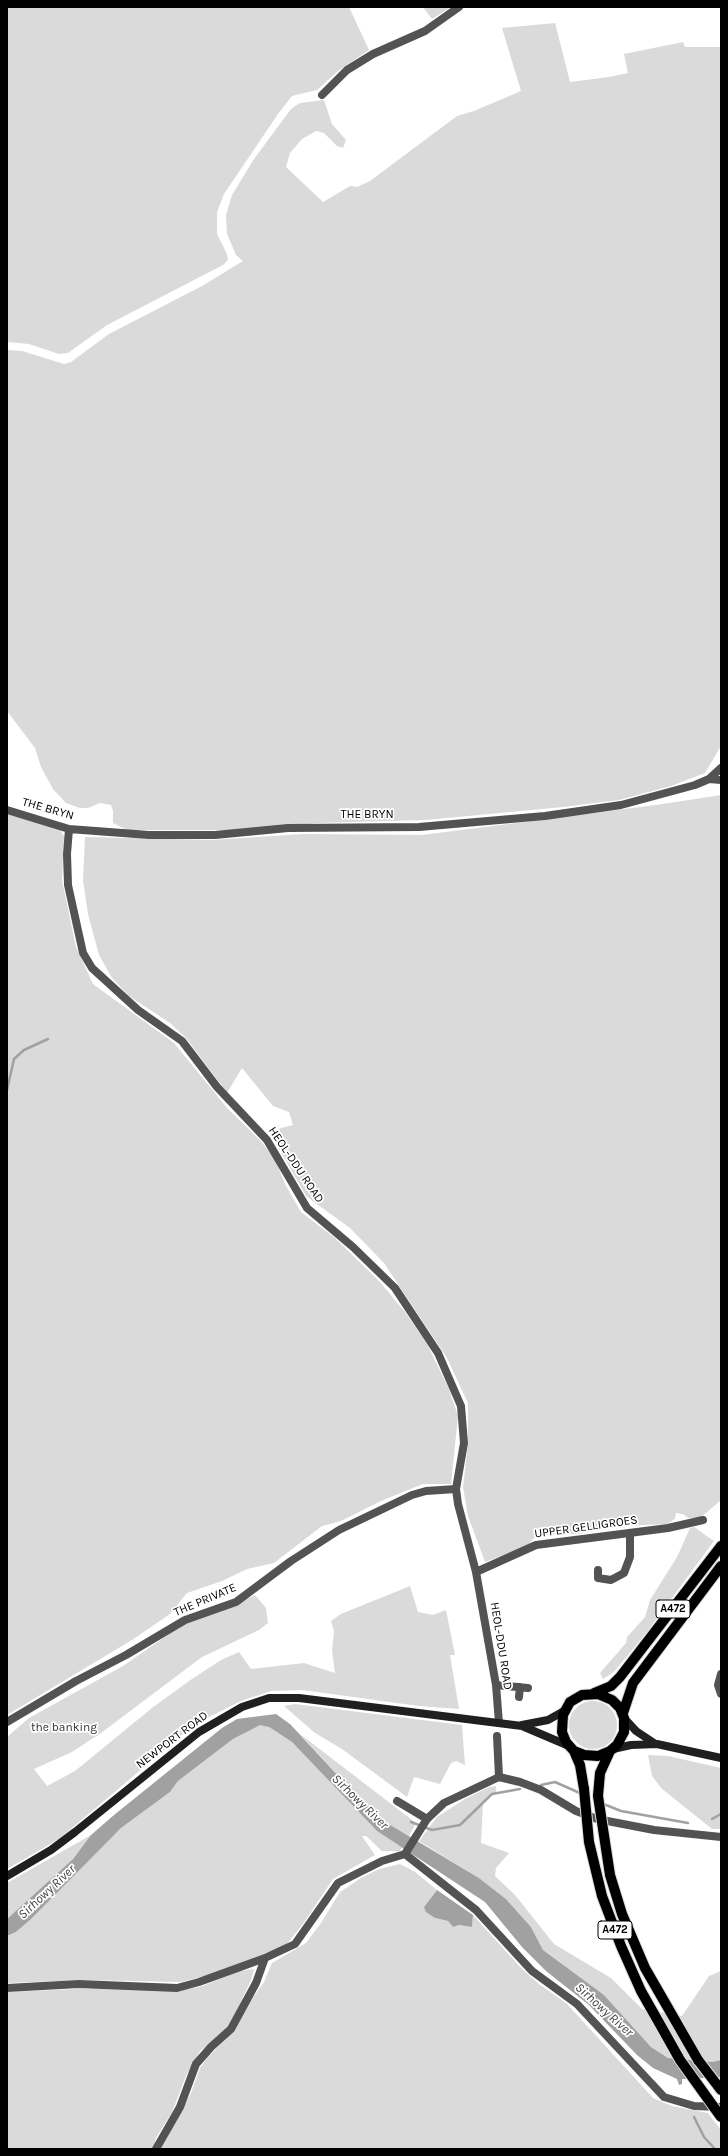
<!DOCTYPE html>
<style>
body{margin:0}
#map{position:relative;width:728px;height:2156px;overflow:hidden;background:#fff;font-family:Karla,sans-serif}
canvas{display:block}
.frame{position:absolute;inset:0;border:8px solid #000;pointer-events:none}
</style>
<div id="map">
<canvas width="728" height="2156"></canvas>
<div class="frame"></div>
</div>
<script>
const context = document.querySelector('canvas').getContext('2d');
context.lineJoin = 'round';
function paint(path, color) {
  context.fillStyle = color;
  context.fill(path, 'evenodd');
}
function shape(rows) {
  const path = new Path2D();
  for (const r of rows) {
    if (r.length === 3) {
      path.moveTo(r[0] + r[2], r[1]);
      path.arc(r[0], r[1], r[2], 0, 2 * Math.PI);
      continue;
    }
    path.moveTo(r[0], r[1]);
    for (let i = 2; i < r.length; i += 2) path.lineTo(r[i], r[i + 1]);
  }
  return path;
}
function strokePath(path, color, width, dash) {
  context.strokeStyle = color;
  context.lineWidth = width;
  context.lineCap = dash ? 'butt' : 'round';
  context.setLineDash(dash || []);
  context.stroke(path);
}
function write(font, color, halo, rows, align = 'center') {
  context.font = font + ' Karla,sans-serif';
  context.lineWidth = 3.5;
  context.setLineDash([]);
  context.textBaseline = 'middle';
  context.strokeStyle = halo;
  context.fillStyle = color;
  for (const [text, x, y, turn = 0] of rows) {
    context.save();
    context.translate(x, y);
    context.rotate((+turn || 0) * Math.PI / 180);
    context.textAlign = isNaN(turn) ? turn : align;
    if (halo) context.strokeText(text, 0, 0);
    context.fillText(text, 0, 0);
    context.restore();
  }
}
const green = shape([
 [7,7,349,7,369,50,338,71,317,90,292,96,278,114,224,194,217,212,217,234,227,254,228,260,223,265,107,325,68,353,59,354,29,344,7,342],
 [423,7,451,7,432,19],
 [555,23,570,82,609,77,628,73,624,54,683,42,685,47,721,47,721,746,705,773,671,786,619,800,563,807,426,820,317,823,233,830,127,830,113,823,113,811,111,805,100,803,88,808,80,808,66,803,53,789,41,767,35,748,7,711,7,350,22,351,64,364,71,362,109,334,202,286,243,261,236,255,227,234,226,215,232,195,254,159,291,109,300,103,324,100,332,124,346,140,343,148,337,146,324,133,316,131,302,139,290,153,286,167,323,202,350,186,357,187,370,181,457,116,474,111,521,91,502,28],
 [721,795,721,1500,700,1518,688,1518,683,1514,676,1513,675,1519,667,1524,620,1526,578,1534,553,1534,535,1537,528,1545,517,1550,485,1562,468,1516,463,1487,468,1443,468,1403,447,1358,384,1263,350,1228,306,1196,269,1131,293,1125,289,1112,273,1106,242,1068,227,1093,186,1038,170,1023,129,996,112,978,99,955,88,914,83,880,85,837,212,840,303,834,422,835,656,805],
 [7,814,60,830,64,836,62,880,76,947,93,984,174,1043,228,1109,259,1139,275,1159,285,1184,301,1212,335,1238,380,1282,405,1312,427,1344,449,1389,458,1416,451,1484,423,1484,381,1501,341,1521,322,1526,274,1563,247,1569,222,1581,187,1593,170,1614,132,1640,7,1715],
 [694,1527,714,1541,647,1632,614,1672,603,1679,600,1673,626,1643,627,1637,645,1617,650,1600,677,1557,690,1528],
 [410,1586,418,1612,433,1615,446,1610,455,1655,450,1655,459,1709,419,1706,302,1690,271,1691,241,1701,195,1724,59,1839,7,1869,7,1737,29,1718,123,1666,185,1623,222,1611,255,1595,266,1608,268,1623,259,1630,202,1657,101,1733,72,1752,34,1769,47,1786,75,1771,152,1708,189,1681,221,1660,239,1652,251,1669,304,1663,335,1673,332,1651,334,1631,331,1621,341,1614],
 [593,1725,24],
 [295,1704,462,1725,465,1765,456,1761,451,1763,440,1784,414,1777,407,1797,342,1749,315,1733,284,1706],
 [260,1724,269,1727,292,1742,377,1831,402,1847,400,1851,382,1851,366,1836,362,1836,375,1855,333,1879,303,1924,285,1946,208,1975,181,1982,84,1980,7,1983,7,1936,16,1932,121,1828,170,1792,178,1781,233,1739],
 [300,1734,416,1823,409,1836,387,1823,355,1794],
 [648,1755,668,1756,721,1768,721,1829,712,1829,661,1788,652,1776],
 [496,1786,496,1793,492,1794,483,1803,481,1843,509,1853,496,1868,495,1876,515,1895,554,1944,611,1978,642,2009,682,2016,709,1976,721,1971,721,2060,712,2062,668,2058,651,2047,604,1995,543,1950,531,1927,506,1899,479,1878,419,1841,437,1817,465,1799,489,1787],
 [91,1835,73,1859,7,1919,7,1883],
 [400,1864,415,1872,437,1890,424,1907,435,1918,448,1921,453,1927,459,1925,472,1927,473,1915,522,1969,539,1984,567,2004,653,2098,672,2106,708,2113,721,2130,721,2149,161,2149,191,2093,200,2068,207,2058,235,2030,250,2002,264,1982,272,1963,306,1943,321,1923,340,1892,361,1878,379,1869],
 [254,1969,251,1980,231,2023,223,2033,200,2051,186,2076,172,2112,156,2138,153,2149,7,2149,7,1992,124,1987,183,1990,203,1986,239,1971]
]);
const water = shape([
 [276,1714,290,1724,355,1794,387,1823,479,1878,506,1899,531,1927,543,1950,604,1995,651,2047,668,2058,712,2062,721,2060,721,2077,682,2079,682,2084,679,2085,677,2079,653,2068,637,2055,589,2005,546,1971,522,1947,485,1902,377,1831,292,1742,269,1727,260,1725,233,1739,178,1781,170,1792,121,1828,32,1918,16,1932,7,1936,7,1919,73,1859,91,1835,114,1815,222,1728,237,1719],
 [437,1890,473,1915,472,1927,459,1925,453,1927,448,1921,435,1918,426,1912,424,1907]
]);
const stream = shape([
 [7,1090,14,1059,24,1050,48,1039],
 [541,1785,555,1782,582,1794],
 [601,1803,621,1811,688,1823],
 [712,1819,721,1814],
 [411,1822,432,1830,460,1825,492,1794,520,1789],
 [694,2117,704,2137,715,2149]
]);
const street = shape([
 [322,95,347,70,373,54,425,31,459,7],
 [709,779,721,780],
 [7,810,69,829,149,835,215,835,288,828,419,827,545,816,621,805,695,785,709,779,721,768],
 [69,829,67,854,68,885,83,953,92,968,138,1010,182,1041,217,1087,267,1140,307,1208,353,1247,395,1288,438,1353,461,1406,464,1443,456,1489,458,1504,476,1572,496,1685,499,1723],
 [598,1570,598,1578,611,1580,624,1573,630,1557,630,1533],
 [476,1572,536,1545,668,1528,703,1520],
 [721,1674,718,1685,721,1694],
 [496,1685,528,1688],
 [519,1697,520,1687],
 [7,1722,76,1681,126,1655,185,1620,236,1602,291,1561,339,1530,412,1495,426,1491,456,1489],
 [497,1736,499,1777],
 [397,1801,427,1819],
 [405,1854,476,1910,532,1971,577,2004,664,2097,694,2106,721,2107],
 [7,1988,79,1984,177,1988,199,1982,265,1958,295,1944,338,1883,382,1861,405,1854,427,1819,444,1803,499,1777,520,1782,541,1790,576,1811,597,1819,654,1830,721,1837],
 [156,2149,180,2107,196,2064,211,2047,231,2029,256,1983,265,1958]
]);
const secondary = shape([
 [624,1718,636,1731,654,1743],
 [522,1725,548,1720,564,1711],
 [613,1749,631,1745,657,1744,721,1758],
 [7,1876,51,1850,75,1832,199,1732,242,1707,269,1698,299,1698,522,1726,569,1746]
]);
const primary = shape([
 [594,1693,611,1686,620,1677,721,1546],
 [623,1713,633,1683,721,1566],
 [574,1751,584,1755,598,1756,610,1751,617,1745,624,1732,624,1718,620,1708,612,1700,598,1694,582,1695,570,1702,563,1715,562,1732,566,1742,574,1751,580,1765,584,1789],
 [598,1796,600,1773,610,1751],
 [698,2060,721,2090]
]);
const primaryBridge = shape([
 [584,1789,589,1842,602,1896,621,1946,641,1991,662,2028,680,2060,721,2117],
 [598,1796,610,1875,622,1914,645,1968,698,2060]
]);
const shields = [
 [673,1609,34],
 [615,1930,34]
];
const shieldNames = [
 ["A472",673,1609],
 ["A472",615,1930]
];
const streetNames = [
 ["THE BRYN",48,809,16],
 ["THE BRYN",367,815],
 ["HEOL-DDU ROAD",296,1165,56],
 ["UPPER GELLIGROES",586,1527,-8],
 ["THE PRIVATE",205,1600,-23],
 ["HEOL-DDU ROAD",501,1646,81],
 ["NEWPORT ROAD",172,1740,-37]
];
const parkNames = [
 ["the banking",64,1728]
];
const waterNames = [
 ["Sirhowy River",360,1802,44],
 ["Sirhowy River",47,1892,-43],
 ["Sirhowy River",604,2010,42]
];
paint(green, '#dadada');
paint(water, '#a1a1a1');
strokePath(stream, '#a1a1a1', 2.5);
strokePath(primary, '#dbdbdb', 12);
strokePath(street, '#535353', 8);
strokePath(secondary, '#202020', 8);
strokePath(primary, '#000', 10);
strokePath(primaryBridge, '#dbdbdb', 12, []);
strokePath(primaryBridge, '#000', 10);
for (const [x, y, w] of shields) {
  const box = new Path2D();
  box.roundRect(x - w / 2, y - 9, w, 18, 3);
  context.fillStyle = '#fff';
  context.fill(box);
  strokePath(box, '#000', 1);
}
write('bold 11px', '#000', null, shieldNames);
write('12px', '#000', '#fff', streetNames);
write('12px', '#313131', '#fff', parkNames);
write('italic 13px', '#424242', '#fff', waterNames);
</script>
